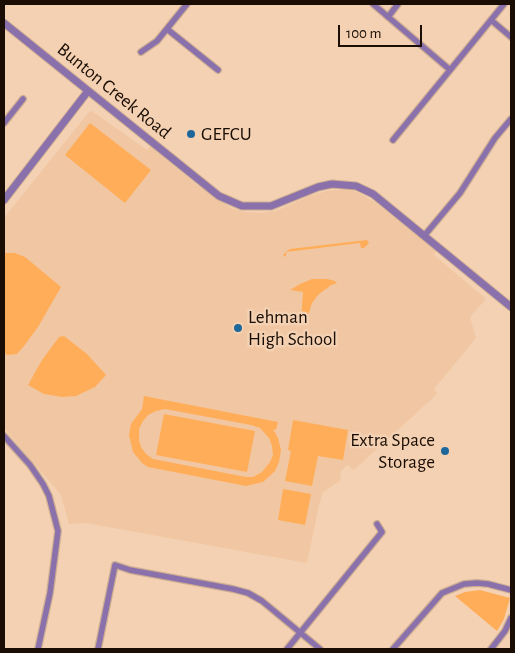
<!DOCTYPE html>
<style>
body{margin:0}
#map{position:relative;width:515px;height:653px;overflow:hidden;background:#f4d1b2;font-family:"Alegreya Sans",sans-serif}
canvas{display:block}
.frame{position:absolute;inset:0;border:5px solid #190d04;pointer-events:none}
.scale{position:absolute;left:338px;top:25px;width:84px;height:22px;box-sizing:border-box;border:2px solid #190d04;border-top:0;padding-left:6px;font-size:15px;line-height:18px;white-space:nowrap;color:#190d04;-webkit-text-stroke:4px #f4d1b2;paint-order:stroke}
</style>
<div id="map">
<canvas width="515" height="653"></canvas>
<div class="frame"></div>
<div class="scale">100 m</div>
</div>
<script>
const context = document.querySelector('canvas').getContext('2d');
context.lineJoin = 'round';
function paint(path, color) {
  context.fillStyle = color;
  context.fill(path, 'evenodd');
}
function shape(rows) {
  const path = new Path2D();
  for (const r of rows) {
    path.moveTo(r[0], r[1]);
    for (let i = 2; i < r.length; i += 2) path.lineTo(r[i], r[i + 1]);
  }
  return path;
}
function strokePath(path, color, width, dash) {
  context.strokeStyle = color;
  context.lineWidth = width;
  context.lineCap = dash ? 'butt' : 'round';
  context.setLineDash(dash || []);
  context.stroke(path);
}
function write(font, color, halo, rows, align = 'center') {
  context.font = font + ' "Alegreya Sans",sans-serif';
  context.lineWidth = 5;
  context.setLineDash([]);
  context.textBaseline = 'middle';
  context.strokeStyle = halo;
  context.fillStyle = color;
  for (const [text, x, y, turn = 0] of rows) {
    context.save();
    context.translate(x, y);
    context.rotate((+turn || 0) * Math.PI / 180);
    context.textAlign = isNaN(turn) ? turn : align;
    if (halo) context.strokeText(text, 0, 0);
    context.fillText(text, 0, 0);
    context.restore();
  }
}
const built = shape([
 [92,111,147,150,150,146,195,183,231,208,245,212,260,213,276,211,309,196,327,191,347,189,355,191,375,202,436,251,434,255,486,299,470,317,476,338,434,389,437,394,354,470,347,465,341,471,340,481,323,492,319,505,307,563,86,523,69,524,61,495,4,428,4,218,89,112]
]);
const green = shape([
 [90,123,151,170,125,203,65,155],
 [367,240,369,243,364,248,361,248,360,243,286,252,286,257,283,255,287,251,290,249],
 [4,253,15,253,25,257,61,287,38,327,24,346,17,354,7,355,4,352],
 [312,279,327,279,335,281,337,283,329,286,328,289,327,288,318,295,312,303,307,319,301,319,303,292,290,290,300,284],
 [64,336,87,354,106,375,95,387,76,396,62,397,44,394,28,385,42,360,59,337],
 [144,396,278,422,276,430,273,429,278,438,281,450,279,462,275,471,263,482,246,486,148,467,142,463,133,452,129,435,131,424,142,409],
 [165,409,251,425,260,428,269,438,272,446,273,455,270,462,262,472,253,477,246,477,153,459,146,454,141,447,139,440,139,429,143,421,148,415,156,411],
 [164,414,255,431,247,472,156,455],
 [293,420,348,430,343,460,318,456,312,486,285,481,291,451,288,450],
 [283,489,311,494,305,525,278,520],
 [480,590,510,598,504,619,497,631,455,596,465,592]
]);
const minor = shape([
 [373,4,449,69],
 [388,17,398,4],
 [491,20,511,37],
 [167,29,218,70],
 [141,52,157,41,187,4],
 [4,123,23,99],
 [393,140,504,4],
 [424,236,460,193,495,138,511,119],
 [4,436,30,465,43,484,49,496,58,531,50,593,38,649],
 [98,649,115,565,130,570,233,589,248,593,262,601,320,649],
 [287,649,382,532,377,524],
 [393,649,442,593,464,584,477,583,488,584,511,590],
 [491,649,505,631,511,618]
]);
const tertiary = shape([
 [4,23,219,196,242,206,271,206,318,187,332,184,356,186,373,194,511,307],
 [4,200,88,91]
]);
const markers = [
 [191,134,5,"#1e679b"],
 [238,328,5,"#1e679b"],
 [445,451,5,"#1e679b"]
];
const streetNames = [
 ["Bunton Creek Road",114,91,39]
];
const poiNames = [
 ["GEFCU",201,134],
 ["Lehman",248,317],
 ["High School",248,339],
 ["Extra Space",435,440,"right"],
 ["Storage",435,462,"right"]
];
paint(built, '#f0c7a2');
paint(green, '#ffad58');
strokePath(minor, '#cdae93', 8);
strokePath(tertiary, '#cdae93', 9);
strokePath(minor, '#8b71ac', 5.5);
strokePath(tertiary, '#8b71ac', 7);
for (const [x, y, r, color] of markers) {
  const dot = new Path2D();
  dot.arc(x, y, r, 0, 2 * Math.PI);
  context.fillStyle = color;
  context.fill(dot);
  strokePath(dot, '#f4d1b2', 2);
}
write('19px', '#190d04', '#f4d1b2', streetNames);
write('19px', '#190d04', '#f4d1b2', poiNames, 'left');
</script>
